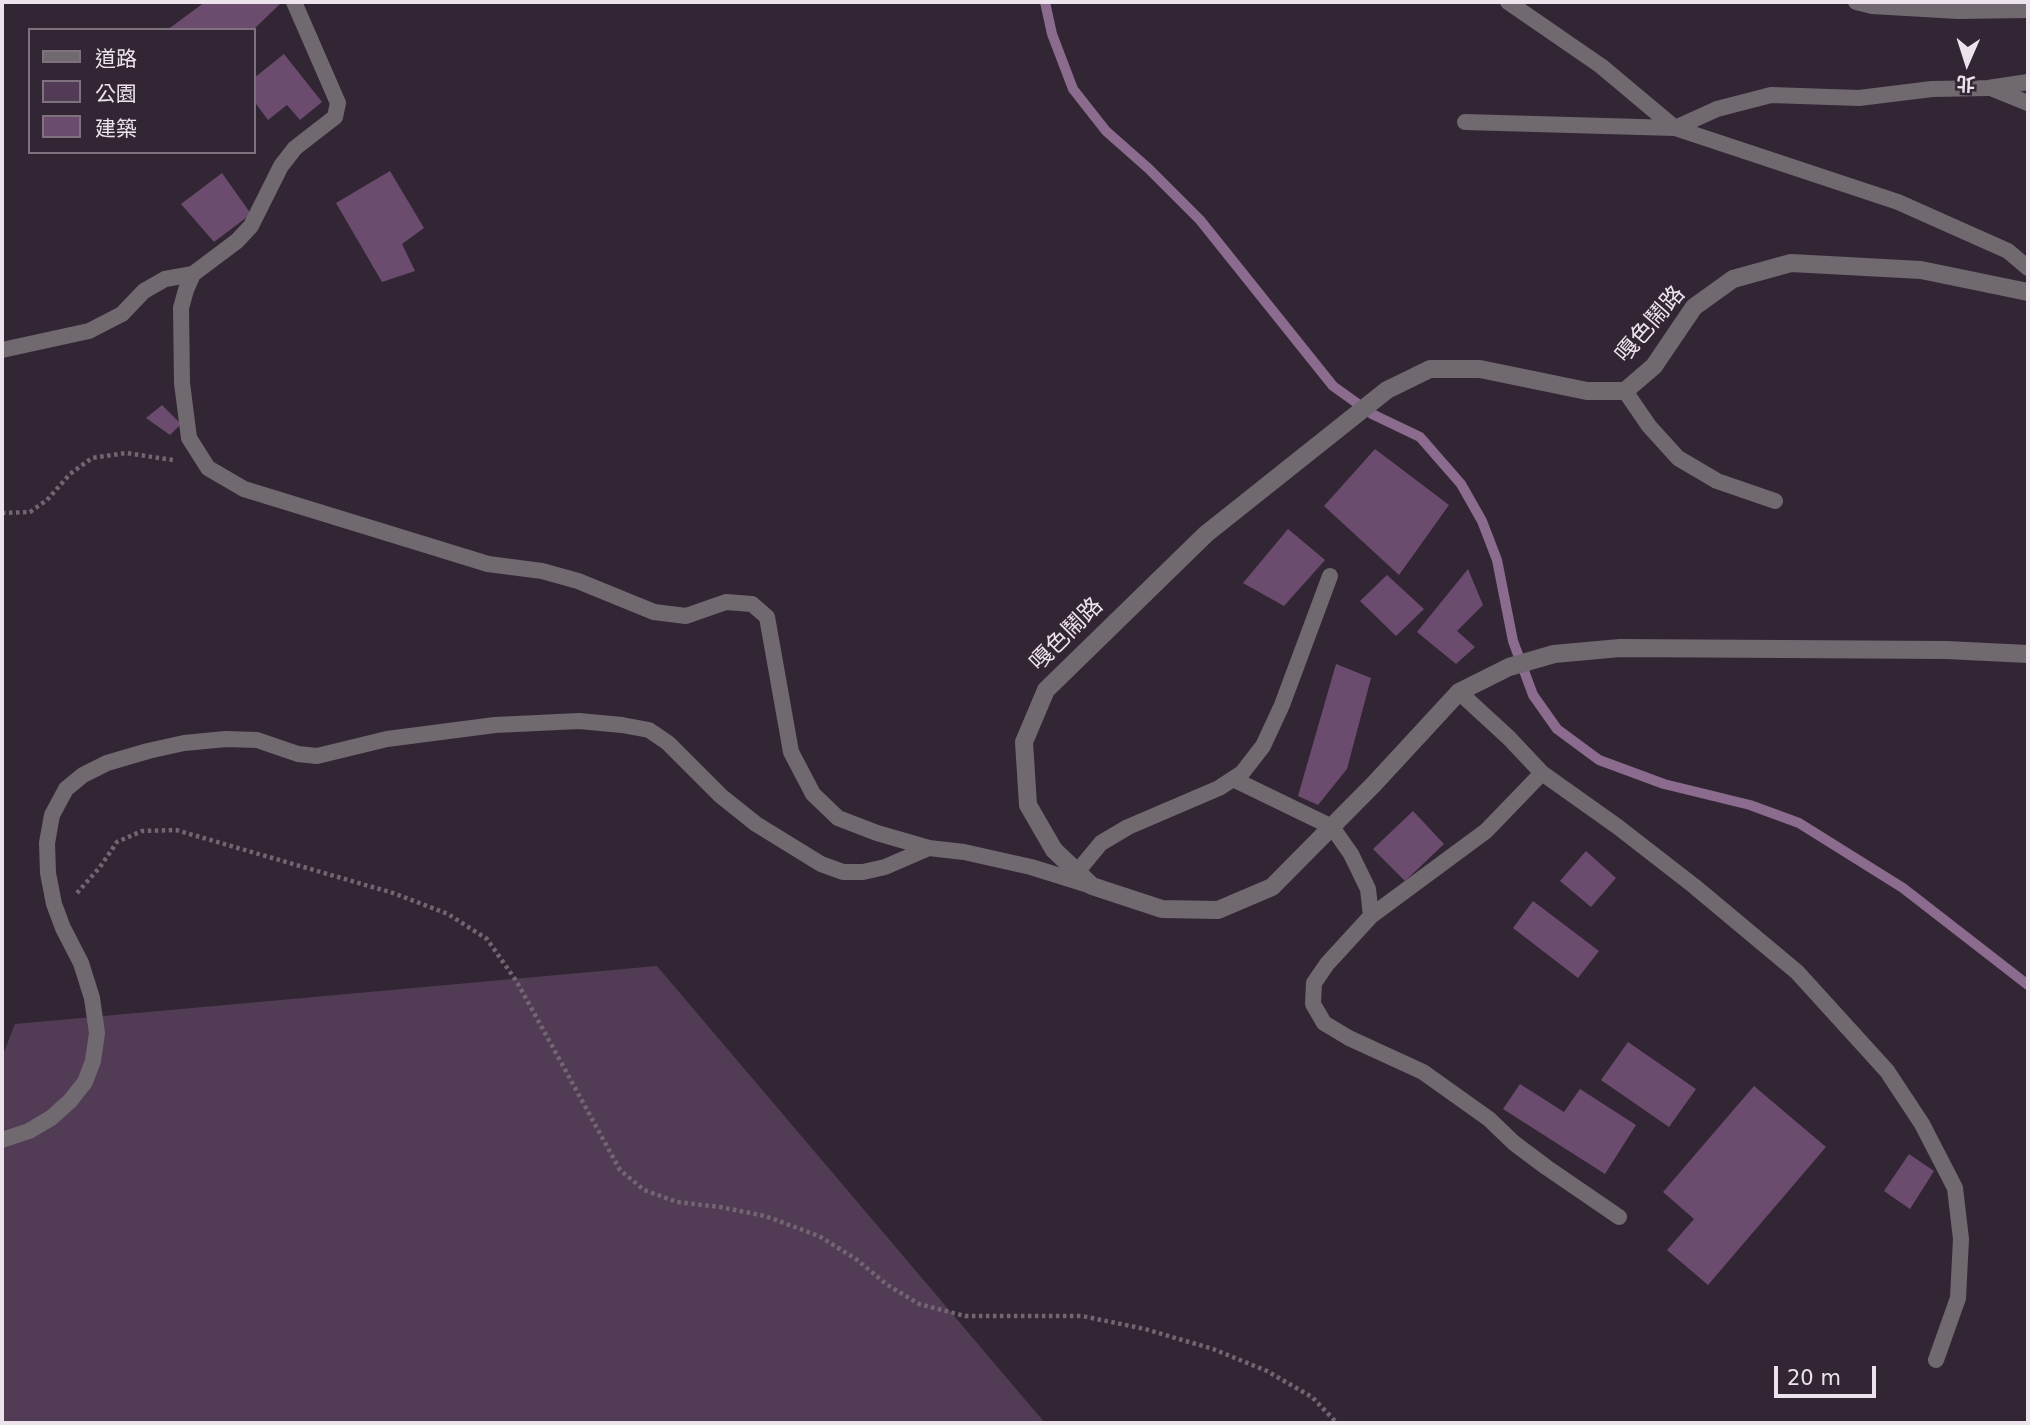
<!DOCTYPE html>
<meta charset="utf-8">
<style>
body{margin:0}
#map{position:relative;width:2030px;height:1425px;overflow:hidden;background:#332634;font-family:"DejaVu Sans","Noto Sans TC",sans-serif}
canvas{display:block}
.frame{position:absolute;inset:0;border:4px solid #ece3ec;pointer-events:none}
.legend{position:absolute;left:28px;top:28px;width:228px;height:126px;box-sizing:border-box;background:#332634;border:2px solid #7d727e;margin:0;padding:9px 12px;list-style:none;font-size:21px;color:#ece3ec}
.legend li{display:flex;align-items:center;gap:14px;height:35px}
.legend b{width:35px;border:2px solid #7d727e}
.north{position:absolute;left:1932px;top:28px;width:70px;height:70px;-webkit-text-stroke:5px #332634;paint-order:stroke;rotate:183deg;font-size:19px;font-weight:700;line-height:28px;text-align:center;color:#ece3ec}
.north::after{content:'';display:block;margin:auto;width:24px;height:32px;background:#ece3ec;clip-path:polygon(50% 0,100% 100%,50% 72%,0 100%)}
.scale{position:absolute;left:1774px;top:1366px;width:102px;height:32px;box-sizing:border-box;border:4px solid #ece3ec;border-top:0;padding-left:9px;font-size:21px;line-height:24px;white-space:nowrap;color:#ece3ec;-webkit-text-stroke:5px #332634;paint-order:stroke}
</style>
<div id="map">
<canvas width="2030" height="1425"></canvas>
<div class="frame"></div>
<ul class="legend">
<li><b style="height:9px;background:#706970"></b>道路</li>
<li><b style="height:19px;background:#523b54"></b>公園</li>
<li><b style="height:19px;background:#6b4c6e"></b>建築</li>
</ul>
<div class="north">北</div>
<div class="scale">20 m</div>
</div>
<script>
const context = document.querySelector('canvas').getContext('2d');
context.lineJoin = 'round';
function paint(path, color) {
  context.fillStyle = color;
  context.fill(path, 'evenodd');
}
function shape(rows) {
  const path = new Path2D();
  for (const r of rows) {
    path.moveTo(r[0], r[1]);
    for (let i = 2; i < r.length; i += 2) path.lineTo(r[i], r[i + 1]);
  }
  return path;
}
function strokePath(path, color, width, dash) {
  context.strokeStyle = color;
  context.lineWidth = width;
  context.lineCap = dash ? 'butt' : 'round';
  context.setLineDash(dash || []);
  context.stroke(path);
}
function write(font, color, halo, rows, align = 'center') {
  context.font = font + ' "DejaVu Sans","Noto Sans TC",sans-serif';
  context.lineWidth = 7;
  context.setLineDash([]);
  context.textBaseline = 'middle';
  context.strokeStyle = halo;
  context.fillStyle = color;
  for (const [text, x, y, turn = 0] of rows) {
    context.save();
    context.translate(x, y);
    context.rotate((+turn || 0) * Math.PI / 180);
    context.textAlign = isNaN(turn) ? turn : align;
    if (halo) context.strokeText(text, 0, 0);
    context.fillText(text, 0, 0);
    context.restore();
  }
}
const green = shape([
 [657,966,1045,1423,2,1423,2,1057,15,1024]
]);
const stream = shape([
 [1045,2,1052,34,1073,89,1106,131,1149,169,1200,220,1333,386,1372,414,1420,437,1461,484,1482,521,1497,560,1513,641,1533,695,1557,729,1599,760,1664,784,1750,805,1799,823,1903,888,2028,985]
]);
const building = shape([
 [205,2,282,2,253,30,167,30],
 [284,54,322,102,300,120,287,105,268,120,254,101,254,78],
 [390,171,424,228,402,244,415,271,382,282,336,203],
 [222,173,251,214,214,242,181,204],
 [162,405,181,424,170,435,146,418],
 [1375,449,1449,505,1399,575,1324,506],
 [1288,529,1325,560,1284,606,1243,583],
 [1468,569,1483,605,1457,631,1475,647,1456,664,1417,632],
 [1387,575,1424,609,1396,636,1360,601],
 [1336,664,1371,678,1347,769,1318,805,1298,796],
 [1413,811,1444,844,1405,881,1373,849],
 [1586,851,1616,878,1591,907,1560,881],
 [1533,901,1599,951,1578,978,1513,928],
 [1628,1042,1696,1089,1669,1127,1601,1080],
 [1520,1084,1564,1112,1580,1089,1636,1125,1605,1174,1503,1109],
 [1754,1086,1826,1147,1708,1285,1667,1250,1694,1219,1663,1192],
 [1909,1154,1934,1171,1910,1209,1884,1191]
]);
const path = shape([
 [2,513,30,512,47,500,70,474,92,458,126,453,173,460],
 [77,893,100,867,117,842,142,831,176,830,393,893,448,914,487,939,517,982,620,1170,644,1190,677,1202,720,1207,765,1216,819,1236,856,1259,886,1284,919,1304,965,1316,1082,1316,1145,1329,1213,1349,1267,1371,1312,1397,1337,1423]
]);
const lane = shape([
 [294,2,338,103,335,117,295,148,281,166,251,226,237,241,193,274,186,290,181,308,182,383,189,438,208,468,244,489,488,564,542,571,578,581,654,612,686,616,726,602,752,604,767,617,791,752,813,794,838,818,877,833,929,848],
 [1508,2,1601,66,1675,128,1898,202,2008,251,2028,268],
 [1856,2,1872,6,1958,11,2028,10],
 [1991,88,2028,103],
 [1465,122,1675,128,1717,109,1771,95,1859,98,1932,89,1988,88,2028,82],
 [2,350,89,331,122,314,144,291,165,279,193,274],
 [1625,391,1649,426,1678,458,1717,481,1775,501],
 [1459,692,1509,738,1542,773,1618,827,1694,886,1797,972,1887,1071,1922,1124,1955,1188,1961,1239,1958,1298,1936,1360],
 [1233,779,1332,827,1351,854,1368,889,1371,916,1327,964,1314,983,1313,1004,1324,1023,1349,1038,1423,1072,1489,1119,1514,1143,1546,1167,1619,1217],
 [1077,872,1101,843,1128,827,1219,788,1242,773,1263,746,1282,705,1330,576],
 [1371,916,1486,831,1542,773],
 [2,1140,29,1131,51,1118,70,1101,85,1082,93,1061,97,1033,92,998,81,963,63,928,54,904,48,873,47,843,52,815,66,789,83,775,107,763,148,751,184,743,226,739,257,740,298,754,317,756,387,739,495,725,579,721,622,725,649,730,668,743,721,796,756,824,821,864,843,872,863,872,885,867,929,848,964,852,1031,867,1092,886]
]);
const street = shape([
 [2028,292,1921,270,1791,263,1733,279,1694,307,1654,366,1625,391,1587,391,1480,369,1430,369,1387,390,1206,534,1046,690,1024,742,1028,805,1054,850,1092,886,1162,909,1218,910,1272,887,1374,784,1459,692,1509,667,1554,654,1620,648,1946,650,2028,654]
]);
const streetNames = [
 ["嘎色鬧路",1651,325,-49],
 ["嘎色鬧路",1067,635,-45]
];
paint(green, '#523b54');
strokePath(stream, '#8b6b8e', 10);
paint(building, '#6b4c6e');
strokePath(path, '#726672', 4.5, [3.5, 3.5]);
strokePath(lane, '#706970', 16);
strokePath(street, '#706970', 18);
write('23px', '#ece3ec', '#332634', streetNames);
</script>
